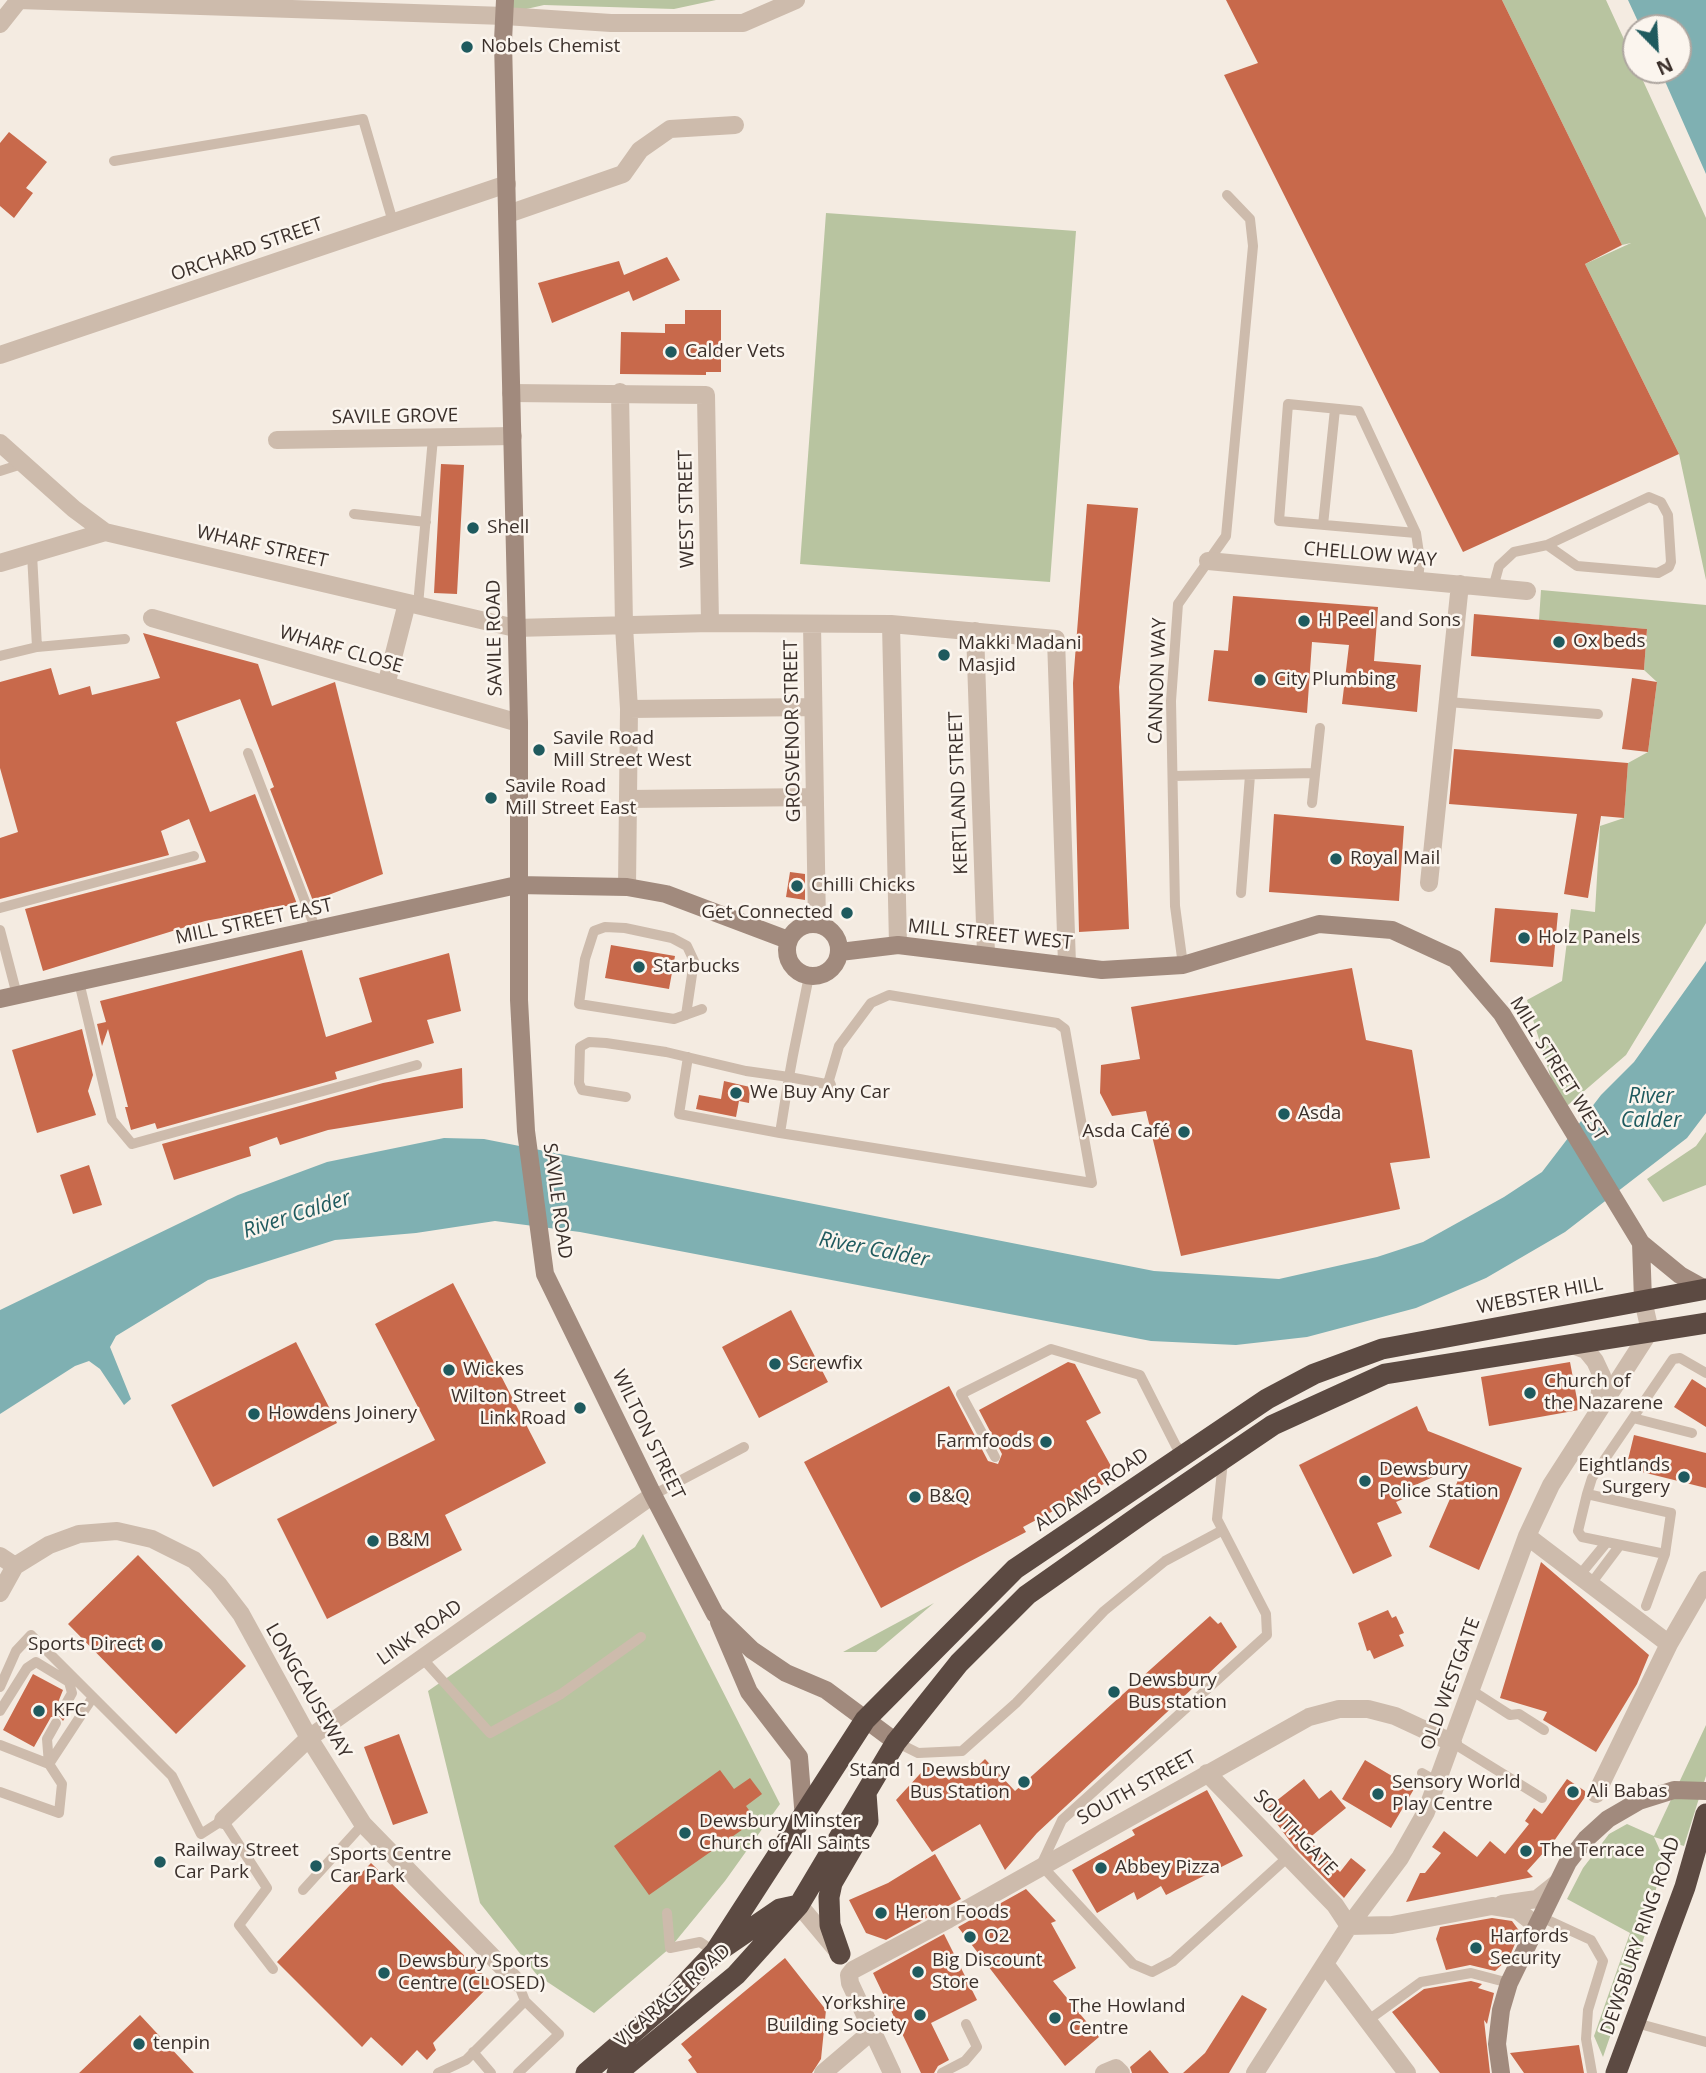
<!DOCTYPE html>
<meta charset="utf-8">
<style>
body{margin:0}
#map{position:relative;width:1706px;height:2073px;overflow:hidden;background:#f4ebe1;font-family:"Open Sans",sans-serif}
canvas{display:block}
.north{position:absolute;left:1622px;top:14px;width:70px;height:70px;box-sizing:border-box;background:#fbf5ee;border:2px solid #aea6a0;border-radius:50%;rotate:156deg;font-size:19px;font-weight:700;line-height:28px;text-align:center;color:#3b302b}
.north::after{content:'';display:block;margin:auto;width:24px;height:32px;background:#1f5a5e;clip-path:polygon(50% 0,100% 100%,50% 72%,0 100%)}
</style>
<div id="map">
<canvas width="1706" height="2073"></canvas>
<div class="north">N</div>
</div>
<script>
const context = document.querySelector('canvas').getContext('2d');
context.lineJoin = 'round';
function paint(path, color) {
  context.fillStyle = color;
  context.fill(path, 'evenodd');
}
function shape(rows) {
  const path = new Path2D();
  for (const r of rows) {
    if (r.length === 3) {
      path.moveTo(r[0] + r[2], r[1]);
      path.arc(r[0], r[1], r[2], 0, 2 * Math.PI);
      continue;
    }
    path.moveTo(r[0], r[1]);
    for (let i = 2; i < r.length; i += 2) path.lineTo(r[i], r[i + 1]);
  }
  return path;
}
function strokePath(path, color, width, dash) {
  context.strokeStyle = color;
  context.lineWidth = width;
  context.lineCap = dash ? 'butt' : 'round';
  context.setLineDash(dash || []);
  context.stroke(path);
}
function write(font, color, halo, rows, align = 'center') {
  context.font = font + ' "Open Sans",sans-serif';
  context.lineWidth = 5;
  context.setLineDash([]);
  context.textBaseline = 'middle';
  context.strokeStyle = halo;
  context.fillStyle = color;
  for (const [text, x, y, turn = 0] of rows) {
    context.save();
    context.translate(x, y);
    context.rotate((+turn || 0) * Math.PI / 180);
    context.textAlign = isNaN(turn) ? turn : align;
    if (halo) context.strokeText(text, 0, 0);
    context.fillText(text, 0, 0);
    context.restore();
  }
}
const green = shape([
 [513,0,716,0,674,9,544,5,513,12],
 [1502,0,1606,0,1706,218,1706,580,1679,454,1585,264,1631,243,1622,245],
 [826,213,1076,231,1050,582,800,564],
 [1541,590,1706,605,1706,923,1626,1055,1561,1111,1527,1000,1562,981,1571,909,1595,912,1600,826,1624,818,1628,763,1648,752,1657,682,1644,670,1647,629,1539,620],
 [1706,1132,1706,1185,1663,1202,1647,1179,1696,1146],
 [643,1534,780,1804,725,1881,670,1948,594,2013,537,1975,480,1903,428,1691,635,1547],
 [934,1603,876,1652,843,1652],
 [1706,1725,1706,1776,1684,1846,1654,1837,1663,1857,1648,1926,1603,2057,1594,2036,1630,1933,1567,1899,1583,1868,1609,1834,1627,1824,1654,1836]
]);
const water = shape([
 [1628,0,1706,0,1706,174,1660,70,1678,70,1678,28,1641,28],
 [1706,961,1706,1113,1687,1138,1565,1232,1486,1278,1416,1308,1307,1337,1236,1345,1151,1341,580,1232,495,1221,416,1233,335,1240,208,1280,116,1336,110,1347,131,1399,124,1405,100,1369,89,1361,75,1366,0,1414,0,1310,238,1195,327,1162,444,1138,484,1139,1154,1271,1279,1279,1377,1257,1423,1242,1504,1197,1542,1172,1601,1095,1634,1062]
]);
const building = shape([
 [1226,0,1502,0,1622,245,1585,264,1679,454,1463,552,1224,75,1258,63],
 [9,132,47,162,26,188,33,193,14,218,0,206,0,143],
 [667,257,680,280,633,301,629,291,552,323,538,283,619,261,624,275],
 [685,310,721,310,721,372,706,372,706,375,620,374,621,332,665,333,665,324,685,324],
 [441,464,464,465,457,594,434,593],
 [1087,504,1138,508,1119,687,1129,929,1079,932,1073,683],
 [1233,596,1378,607,1374,661,1421,665,1417,712,1342,704,1349,645,1312,642,1307,713,1208,701,1214,650,1228,651],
 [1474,614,1647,629,1644,670,1471,656],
 [143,633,258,664,272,706,335,682,383,874,313,901,270,789,274,787,240,699,176,722,210,812,255,794,297,904,205,921,43,971,25,909,206,862,189,819,161,831,169,855,0,899,0,838,18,832,0,768,0,682,51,668,59,695,90,686,92,695,160,678],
 [1632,678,1657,682,1648,752,1622,749],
 [1454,749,1628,763,1624,818,1601,816,1588,898,1564,894,1577,814,1449,804],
 [1274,814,1404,826,1399,901,1269,892],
 [790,872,805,874,805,900,786,897],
 [1495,908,1558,913,1553,967,1490,962],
 [611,945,675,956,669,989,605,978],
 [302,950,326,1037,372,1022,359,978,449,953,461,1011,427,1020,434,1043,335,1072,337,1079,157,1129,155,1123,131,1130,125,1107,128,1107,108,1029,102,1046,97,1024,106,1022,100,1001],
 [1352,968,1366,1040,1412,1050,1430,1158,1390,1163,1400,1209,1181,1256,1146,1111,1112,1116,1100,1093,1101,1065,1140,1059,1131,1007],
 [82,1029,93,1075,88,1091,96,1115,37,1133,12,1050],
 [462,1068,463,1108,328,1130,280,1145,277,1137,249,1147,251,1156,174,1180,162,1144,383,1083],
 [724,1081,750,1087,749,1103,739,1101,736,1117,696,1109,699,1095,721,1099],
 [89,1165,102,1205,73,1214,60,1175],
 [453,1283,546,1463,445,1515,462,1550,327,1619,277,1519,435,1440,375,1324],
 [791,1310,828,1382,759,1418,722,1347],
 [296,1342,337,1423,213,1487,171,1405],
 [1068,1362,1075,1364,1101,1413,1086,1421,1117,1477,1023,1527,1026,1532,881,1608,804,1462,949,1386,988,1461,998,1464,1002,1454,979,1410],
 [1570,1362,1579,1410,1489,1426,1481,1377],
 [1692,1379,1706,1388,1706,1427,1674,1407],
 [1417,1406,1428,1431,1522,1468,1479,1570,1429,1547,1466,1462,1400,1492,1403,1499,1396,1502,1402,1513,1377,1523,1392,1556,1353,1574,1299,1465],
 [1634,1435,1706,1453,1706,1488,1626,1468],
 [138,1555,246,1666,176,1734,68,1624],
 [1541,1562,1649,1655,1637,1684,1596,1752,1543,1720,1547,1712,1500,1698],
 [1388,1610,1392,1618,1396,1616,1404,1633,1399,1635,1404,1646,1374,1659,1370,1650,1367,1651,1358,1623],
 [1210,1616,1218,1624,1221,1622,1237,1647,1037,1833,1005,1870,980,1824,932,1852,896,1800,930,1763,949,1780,963,1768,969,1775,985,1759,1015,1791],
 [33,1674,63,1690,55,1710,59,1715,66,1716,63,1721,59,1716,51,1717,34,1747,3,1730],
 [399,1734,428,1813,393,1825,364,1747],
 [1365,1760,1414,1789,1391,1828,1342,1799],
 [720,1770,734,1789,750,1778,762,1794,746,1806,756,1820,649,1895,614,1846],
 [1304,1779,1319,1799,1331,1790,1346,1808,1308,1839,1340,1872,1351,1858,1366,1870,1344,1898,1295,1848,1266,1809],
 [1567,1779,1585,1791,1585,1797,1554,1841,1527,1871,1533,1877,1406,1902,1420,1873,1425,1873,1441,1853,1432,1847,1444,1831,1477,1857,1490,1841,1505,1854,1529,1824,1525,1821,1534,1808,1542,1814],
 [1207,1790,1243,1856,1166,1895,1161,1886,1137,1900,1134,1892,1097,1913,1072,1870,1135,1835,1132,1830],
 [935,1854,961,1899,943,1909,940,1904,932,1909,934,1914,886,1940,866,1933,849,1900,888,1883],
 [371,1863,492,1983,433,2043,436,2050,427,2060,417,2050,402,2066,371,2037,362,2047,277,1962],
 [1026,1889,1056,1921,1051,1923,1076,1968,1053,1981,1099,2037,1065,2066,958,1927],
 [1492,1918,1512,1921,1520,1932,1509,1958,1495,1971,1470,1965,1446,1970,1436,1939,1440,1927],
 [944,1934,977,2000,931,2023,949,2060,938,2066,934,2073,921,2073,873,1973],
 [785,1958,826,2010,821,2059,812,2073,697,2073,688,2060,692,2057,681,2044],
 [1471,1981,1482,1984,1478,1988,1494,1993,1487,2024,1484,2020,1490,2073,1440,2073,1392,2012,1424,1989],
 [1242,1995,1267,2009,1229,2073,1183,2073,1205,2053],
 [140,2015,194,2073,79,2073],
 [1579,2045,1584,2073,1524,2073,1510,2053],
 [1150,2050,1169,2073,1132,2073,1130,2067]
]);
const lane = shape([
 [114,161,363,119,393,222],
 [0,471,25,463],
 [354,514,426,522],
 [1323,525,1335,409],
 [1416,533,1279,521,1288,404,1359,411,1416,533,1420,560,1418,581],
 [32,554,37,647,125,639],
 [1493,588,1499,566,1514,552,1547,545,1649,497,1661,502,1668,515,1671,562,1669,567,1658,573,1577,566,1547,545],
 [418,605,433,438],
 [0,656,37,647],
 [1448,702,1598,714],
 [248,753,316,930],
 [1173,776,1315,773],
 [1312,803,1320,728],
 [1241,893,1250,775],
 [0,908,194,856],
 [0,930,17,995],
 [1183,965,1175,906,1171,701,1178,604,1226,536,1253,246,1250,219,1227,195],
 [79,982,112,1120,132,1144,417,1065],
 [686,1015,694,961,687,946,672,938,625,928,605,927,594,931,585,959,579,1004,674,1019,702,1009],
 [688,1057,679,1114,780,1133],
 [626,1097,582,1090,579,1083,580,1047,589,1042,606,1043,666,1052,746,1071,789,1077,831,1085,829,1080,839,1046,871,1003,889,995,1057,1023,1065,1029,1092,1183,780,1133,789,1077,793,1055,809,976],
 [1633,1418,1692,1433],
 [995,1457,961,1394,1051,1349,1140,1375,1176,1446,1186,1454],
 [1223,1461,1217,1519,1266,1614,1267,1635,1062,1820,1041,1865,1133,1964,1152,1972,1173,1961,1288,1857],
 [1587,1494,1671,1513,1665,1554,1582,1537,1578,1531,1587,1494,1592,1478,1673,1359,1680,1358,1706,1373],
 [653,1495,744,1447],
 [1579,1576,1607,1542],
 [1590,1585,1620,1545],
 [1646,1606,1665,1554],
 [422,1658,490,1733,561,1694,641,1637],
 [0,1687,16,1651,31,1635,172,1776,201,1834,223,1820,267,1888,239,1925,273,1969],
 [1471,1690,1510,1715,1519,1714,1544,1730],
 [0,1711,27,1668,36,1662,69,1682,72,1693,63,1709],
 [896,1742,918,1753,962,1751,1016,1703,1104,1611,1165,1561,1221,1531],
 [1453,1743,1542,1798],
 [0,1745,49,1764],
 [49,1764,93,1697],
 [1422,1773,1438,1782],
 [0,1792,59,1813,62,1784,49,1764,47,1739,56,1723],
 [303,1890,363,1824],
 [667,1913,670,1948,700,1942,715,1952],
 [1541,1917,1591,1940,1603,1961,1588,2010,1586,2039,1592,2073],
 [1367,2021,1421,1982,1471,1973,1509,1983],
 [1636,2023,1706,2042],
 [473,2052,491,2073],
 [438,2073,466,2060,525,2001,518,1983],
 [518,2073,559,2034,525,2001],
 [942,2073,965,2061,977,2047,966,2024]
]);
const street = shape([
 [18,0,505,16,611,23,743,23,796,0],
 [0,24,19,0],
 [508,214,623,174,640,150,670,129,735,125],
 [0,355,507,184],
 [620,392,624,626,629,709,627,887],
 [511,393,706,395,710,623],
 [277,440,513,436],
 [0,443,74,509,105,532],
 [1208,561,1527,591],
 [0,563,105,532,515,628,710,623,891,624,1056,639,1067,964],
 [152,618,519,723],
 [812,624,817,924],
 [891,624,898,945],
 [975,631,986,954],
 [386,685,407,603],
 [629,709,813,707],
 [628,799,815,797],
 [1429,883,1460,584],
 [1570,1344,1586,1350,1595,1361,1602,1376,1598,1406],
 [1527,1536,1669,1644],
 [0,1556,15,1566],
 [15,1566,49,1545,79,1534,117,1531,152,1539,194,1560,218,1584,241,1614,309,1738,363,1824,518,1983],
 [0,1593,15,1566],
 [1207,1773,1335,1905,1349,1926],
 [1596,1794,1669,1644,1706,1580],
 [223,1820,309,1738,653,1495],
 [1502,1904,1537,1899,1557,1883],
 [799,1905,835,1948],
 [1349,1926,1392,1925,1492,1906,1517,1910,1536,1925],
 [1325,1964,1407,2073],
 [853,1970,949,1919,1309,1717,1339,1709,1368,1709,1395,1716,1453,1743],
 [853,1970,849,1975,850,1983,892,2073],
 [823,2073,871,2032],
 [1104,2073,1116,2068,1121,2073],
 [1255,2073,1349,1926,1400,1858,1426,1812,1527,1536,1551,1485,1650,1331,1643,1300]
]);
const secondary = shape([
 [505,0,503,41,519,723,519,1000,526,1131,545,1274,653,1495,715,1614,752,1650,786,1673,826,1690,896,1742],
 [813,950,26],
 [840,952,898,945,1102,970,1183,965,1319,924,1392,930,1455,959,1502,1014,1641,1243,1680,1275,1705,1289],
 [0,999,517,885,627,887,666,894,788,940],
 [1641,1243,1643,1300],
 [719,1622,749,1692,799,1757,804,1819],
 [1501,2073,1497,2044,1501,2010,1509,1983,1568,1862,1586,1839,1608,1819,1639,1801,1674,1790,1706,1791]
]);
const highway = shape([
 [723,1948,780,1909,794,1906],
 [840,1954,830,1925,829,1897,832,1883,868,1821,866,1793],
 [586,2073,665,2005,715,1952,865,1720,1015,1569,1267,1399,1314,1374,1382,1349,1706,1289],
 [617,2073,736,1975,799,1905,896,1742,959,1663,1027,1595,1142,1514,1273,1425,1385,1374,1706,1323],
 [1616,2073,1685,1887,1706,1814]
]);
const markers = [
 [467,47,7,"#1f5a5e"],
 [671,352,7,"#1f5a5e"],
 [473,528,7,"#1f5a5e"],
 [1304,621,7,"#1f5a5e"],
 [1559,642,7,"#1f5a5e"],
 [944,655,7,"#1f5a5e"],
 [1260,680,7,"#1f5a5e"],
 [539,750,7,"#1f5a5e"],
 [491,798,7,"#1f5a5e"],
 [1336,859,7,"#1f5a5e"],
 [797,886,7,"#1f5a5e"],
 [847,913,7,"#1f5a5e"],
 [1524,938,7,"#1f5a5e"],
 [639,967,7,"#1f5a5e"],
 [736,1093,7,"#1f5a5e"],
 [1284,1114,7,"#1f5a5e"],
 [1184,1132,7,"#1f5a5e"],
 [775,1364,7,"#1f5a5e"],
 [449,1370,7,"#1f5a5e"],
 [1530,1393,7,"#1f5a5e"],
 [580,1408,7,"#1f5a5e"],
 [254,1414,7,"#1f5a5e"],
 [1046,1442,7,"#1f5a5e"],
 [1684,1477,7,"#1f5a5e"],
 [1365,1481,7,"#1f5a5e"],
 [915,1497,7,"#1f5a5e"],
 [373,1541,7,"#1f5a5e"],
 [157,1645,7,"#1f5a5e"],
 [1114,1692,7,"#1f5a5e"],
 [39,1711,7,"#1f5a5e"],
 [1024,1782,7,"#1f5a5e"],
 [1573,1792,7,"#1f5a5e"],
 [1378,1794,7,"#1f5a5e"],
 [685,1833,7,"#1f5a5e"],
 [1526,1851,7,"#1f5a5e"],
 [160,1862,7,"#1f5a5e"],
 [316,1866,7,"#1f5a5e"],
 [1101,1868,7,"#1f5a5e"],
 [881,1913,7,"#1f5a5e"],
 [970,1937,7,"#1f5a5e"],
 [1476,1948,7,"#1f5a5e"],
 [918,1972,7,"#1f5a5e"],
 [384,1973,7,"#1f5a5e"],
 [920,2015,7,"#1f5a5e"],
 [1055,2018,7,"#1f5a5e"],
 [139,2044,7,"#1f5a5e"]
];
const poiNames = [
 ["Nobels Chemist",481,47],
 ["Calder Vets",685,352],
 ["Shell",487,528],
 ["H Peel and Sons",1318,621],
 ["Ox beds",1573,642],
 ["Makki Madani",958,644],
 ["Masjid",958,666],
 ["City Plumbing",1274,680],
 ["Savile Road",553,739],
 ["Mill Street West",553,761],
 ["Savile Road",505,787],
 ["Mill Street East",505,809],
 ["Royal Mail",1350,859],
 ["Chilli Chicks",811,886],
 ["Get Connected",833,913,"right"],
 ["Holz Panels",1538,938],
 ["Starbucks",653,967],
 ["We Buy Any Car",750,1093],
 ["Asda",1298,1114],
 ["Asda Café",1170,1132,"right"],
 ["Screwfix",789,1364],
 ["Wickes",463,1370],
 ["Church of",1544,1382],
 ["the Nazarene",1544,1404],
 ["Wilton Street",566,1397,"right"],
 ["Link Road",566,1419,"right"],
 ["Howdens Joinery",268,1414],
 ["Farmfoods",1032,1442,"right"],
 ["Eightlands",1670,1466,"right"],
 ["Surgery",1670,1488,"right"],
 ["Dewsbury",1379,1470],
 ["Police Station",1379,1492],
 ["B&Q",929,1497],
 ["B&M",387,1541],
 ["Sports Direct",143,1645,"right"],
 ["Dewsbury",1128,1681],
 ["Bus station",1128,1703],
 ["KFC",53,1711],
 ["Stand 1 Dewsbury",1010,1771,"right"],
 ["Bus Station",1010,1793,"right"],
 ["Sensory World",1392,1783],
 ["Play Centre",1392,1805],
 ["Ali Babas",1587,1792],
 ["Dewsbury Minster",699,1822],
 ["Church of All Saints",699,1844],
 ["Railway Street",174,1851],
 ["Car Park",174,1873],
 ["The Terrace",1540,1851],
 ["Sports Centre",330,1855],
 ["Car Park",330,1877],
 ["Abbey Pizza",1115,1868],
 ["Heron Foods",895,1913],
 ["O2",984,1937],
 ["Harfords",1490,1937],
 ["Security",1490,1959],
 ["Big Discount",932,1961],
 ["Store",932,1983],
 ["Dewsbury Sports",398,1962],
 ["Centre (CLOSED)",398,1984],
 ["Yorkshire",906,2004,"right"],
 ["Building Society",906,2026,"right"],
 ["The Howland",1069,2007],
 ["Centre",1069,2029],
 ["tenpin",153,2044]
];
const streetNames = [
 ["ORCHARD STREET",247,250,-19],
 ["SAVILE GROVE",395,417,-1],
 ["WEST STREET",687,509,-91],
 ["WHARF STREET",262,547,13],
 ["CHELLOW WAY",1370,555,5],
 ["SAVILE ROAD",495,638,-91],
 ["WHARF CLOSE",341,650,16],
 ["CANNON WAY",1158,681,-88],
 ["GROSVENOR STREET",793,731,-91],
 ["KERTLAND STREET",959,793,-92],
 ["MILL STREET EAST",254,922,-12],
 ["MILL STREET WEST",990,935,6],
 ["MILL STREET WEST",1558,1069,58],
 ["SAVILE ROAD",557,1201,82],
 ["WEBSTER HILL",1540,1296,-11],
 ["WILTON STREET",648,1435,64],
 ["ALDAMS ROAD",1092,1490,-34],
 ["LINK ROAD",420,1633,-35],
 ["OLD WESTGATE",1451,1684,-70],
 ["LONGCAUSEWAY",308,1691,60],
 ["SOUTH STREET",1137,1788,-29],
 ["SOUTHGATE",1295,1833,46],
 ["DEWSBURY RING ROAD",1641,1936,-71],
 ["VICARAGE ROAD",673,1996,-41]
];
const waterNames = [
 ["River",1651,1097],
 ["Calder",1651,1121],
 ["River Calder",297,1215,-18],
 ["River Calder",874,1250,11]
];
paint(green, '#b8c4a0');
paint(water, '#7fb0b2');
paint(building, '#c8694b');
strokePath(lane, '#cdbbac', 10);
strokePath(street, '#cdbbac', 18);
strokePath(secondary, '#a18a7d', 18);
strokePath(highway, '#5c4a42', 21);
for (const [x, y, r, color] of markers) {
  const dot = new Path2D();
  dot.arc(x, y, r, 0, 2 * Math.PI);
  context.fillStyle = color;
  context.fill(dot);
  strokePath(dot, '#fbf5ee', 2.5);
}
write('19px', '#3b302b', '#fbf5ee', poiNames, 'left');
write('19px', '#3b302b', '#fbf5ee', streetNames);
write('italic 21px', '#1f5a5e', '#fbf5ee', waterNames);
</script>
